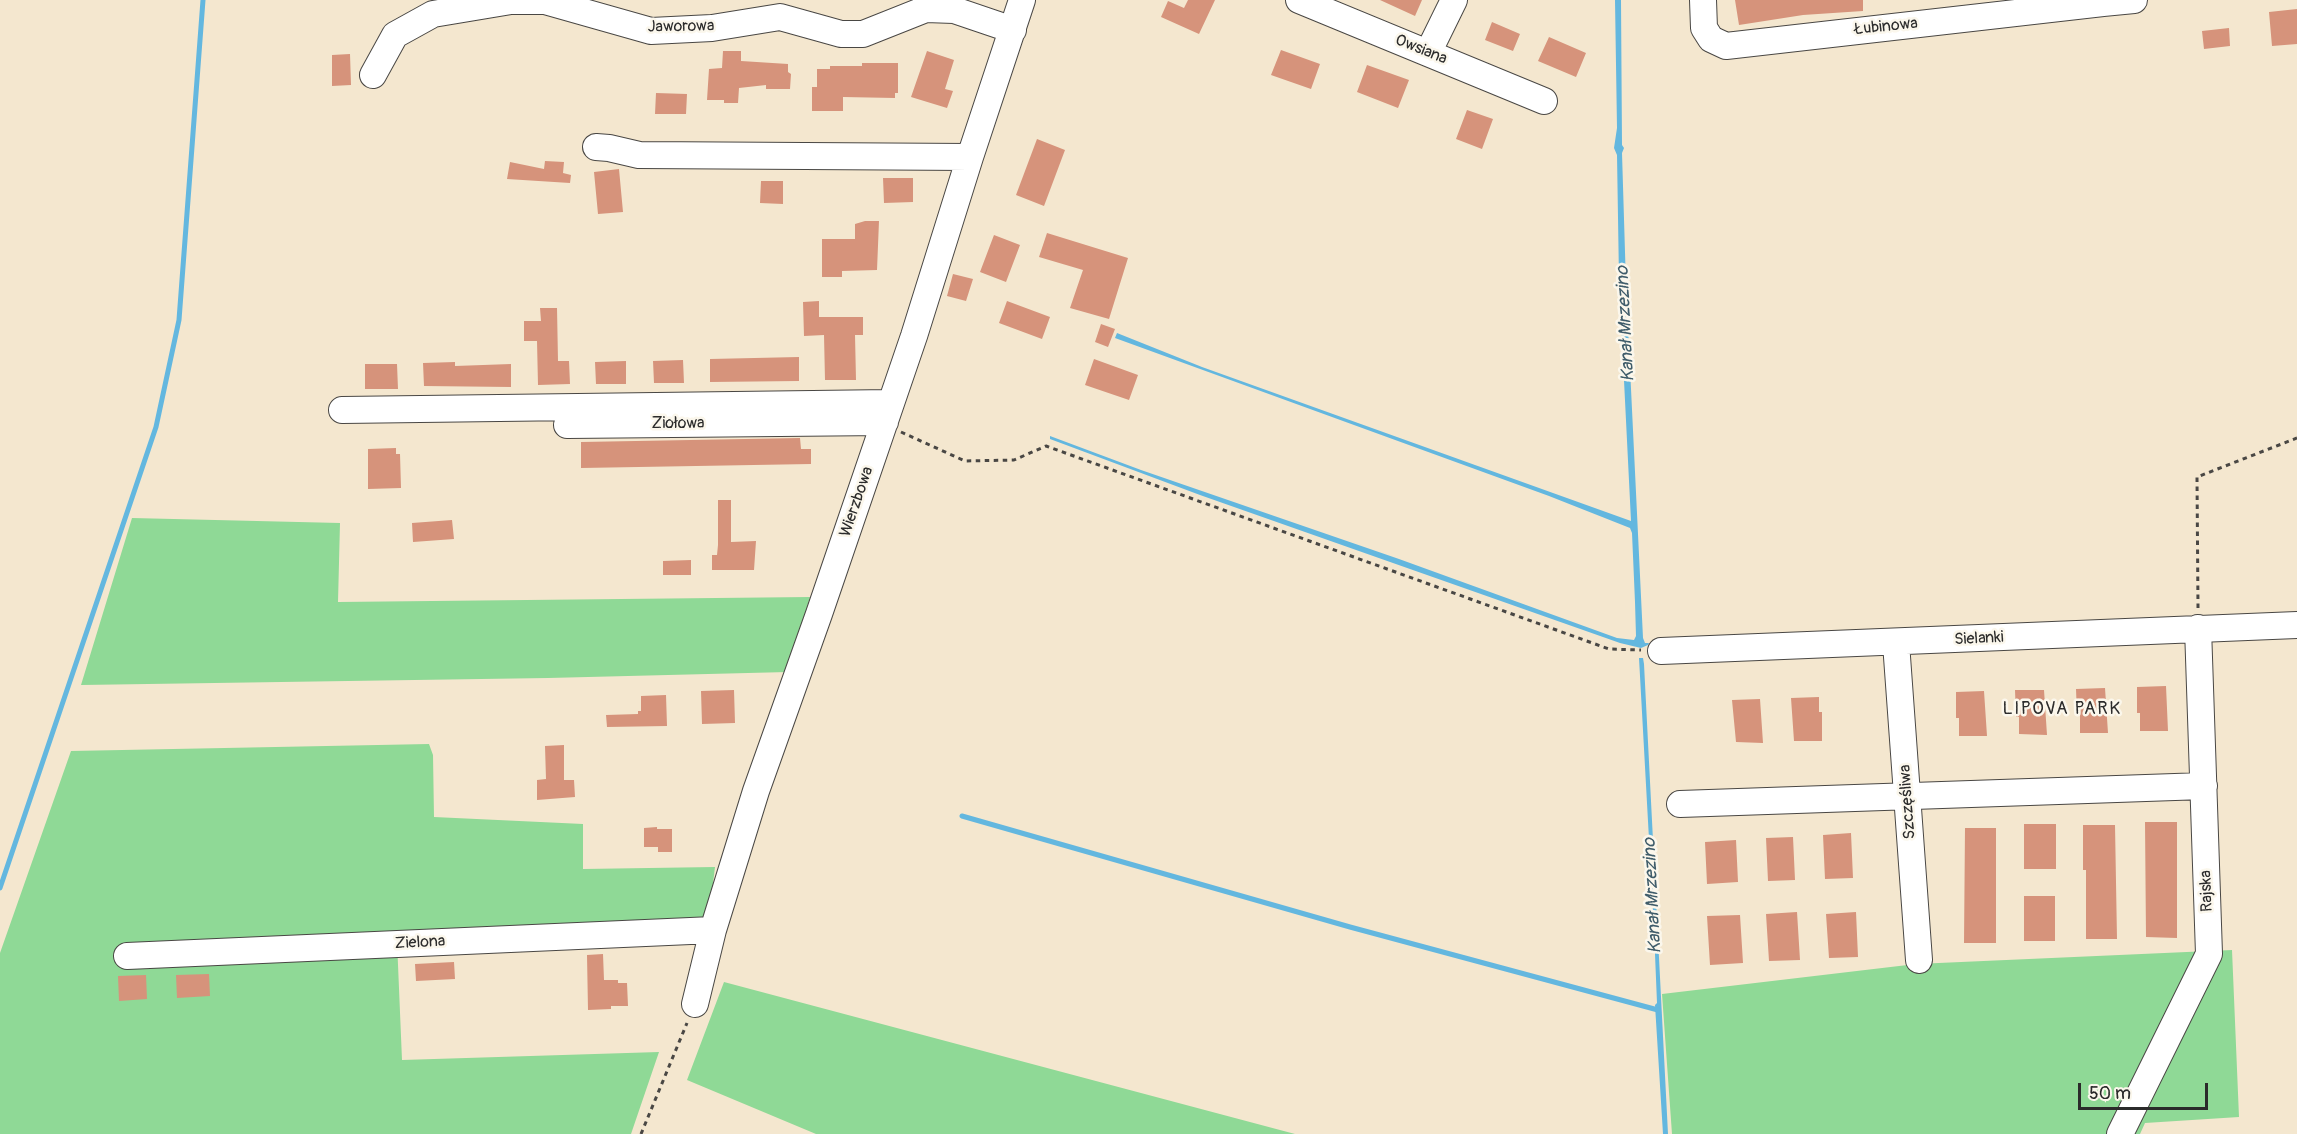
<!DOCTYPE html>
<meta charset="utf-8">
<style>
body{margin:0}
#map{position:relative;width:2297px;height:1134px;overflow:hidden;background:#f4e7cf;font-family:Pangolin,sans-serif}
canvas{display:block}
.scale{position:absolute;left:2078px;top:1083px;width:130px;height:27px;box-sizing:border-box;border:3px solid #2b2b2b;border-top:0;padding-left:8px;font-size:18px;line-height:21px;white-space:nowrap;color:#2b2b2b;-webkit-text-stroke:4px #fbf7ec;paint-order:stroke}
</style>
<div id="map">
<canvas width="2297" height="1134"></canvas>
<div class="scale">50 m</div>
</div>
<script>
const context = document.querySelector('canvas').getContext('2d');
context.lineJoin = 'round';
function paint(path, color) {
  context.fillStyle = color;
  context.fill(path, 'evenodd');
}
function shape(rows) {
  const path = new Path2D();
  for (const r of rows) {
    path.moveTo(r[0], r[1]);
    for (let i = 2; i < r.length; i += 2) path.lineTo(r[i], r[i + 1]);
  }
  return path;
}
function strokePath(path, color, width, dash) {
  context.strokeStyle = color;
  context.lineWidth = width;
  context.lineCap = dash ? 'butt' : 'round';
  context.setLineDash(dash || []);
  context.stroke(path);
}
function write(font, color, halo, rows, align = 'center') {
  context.font = font + ' Pangolin,sans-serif';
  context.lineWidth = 5;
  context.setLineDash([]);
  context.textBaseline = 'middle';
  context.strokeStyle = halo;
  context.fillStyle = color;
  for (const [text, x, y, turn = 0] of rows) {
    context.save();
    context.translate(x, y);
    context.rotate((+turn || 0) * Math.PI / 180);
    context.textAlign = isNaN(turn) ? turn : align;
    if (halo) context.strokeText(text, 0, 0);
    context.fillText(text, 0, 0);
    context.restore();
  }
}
const green = shape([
 [132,518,340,523,338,602,810,597,788,672,548,678,81,685],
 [429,744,433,755,434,817,583,824,583,869,715,867,708,925,397,941,402,1060,659,1052,631,1134,0,1134,0,953,71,751],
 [2232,950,2239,1117,2145,1123,2140,1134,1672,1134,1662,994,1916,964],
 [724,982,1295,1134,816,1134,687,1080]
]);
const water = shape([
 [1615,0,1621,0,1622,145,1624,148,1622,153,1626,285,1643,638,1645,643,1649,643,1648,645,1641,648,1620,643,1200,495,1050,439,1050,436,1141,470,1399,559,1617,638,1634,640,1636,636,1635,602,1632,533,1630,528,1549,496,1115,338,1117,333,1202,367,1631,521,1619,280,1617,155,1614,148,1617,128],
 [1639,658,1643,658,1644,664,1668,1134,1663,1134,1655,1005,1657,1003,1654,930]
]);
const stream = shape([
 [962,816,1350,927,1658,1010],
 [0,888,156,427,179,320,203,0]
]);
const building = shape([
 [1188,0,1215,0,1199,34,1161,17,1168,1,1184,8],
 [1380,0,1422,0,1415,16],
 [1735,0,1863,0,1863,11,1803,15,1739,25],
 [2297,9,2297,44,2272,46,2269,12],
 [1492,22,1520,34,1513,51,1485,40],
 [2229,28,2230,46,2204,49,2202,31],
 [1549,37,1586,53,1576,77,1538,61],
 [1281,50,1320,64,1311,89,1271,75],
 [723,51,741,51,741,61,788,64,788,72,791,74,790,89,766,89,766,85,739,88,738,103,724,103,724,100,707,100,709,69,722,68],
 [927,51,954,60,945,89,953,91,947,108,911,97],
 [350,54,351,85,332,86,332,55],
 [862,63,898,63,898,93,895,93,895,98,843,97,843,111,812,111,812,87,817,87,817,69,830,69,830,66,862,66],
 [1367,65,1409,80,1398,108,1357,92],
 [656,93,687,94,686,114,655,114],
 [1467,110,1493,119,1482,149,1456,139],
 [1037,139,1065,150,1044,206,1016,195],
 [545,161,564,162,563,173,571,175,570,183,507,179,510,162,544,169],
 [619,169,623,212,598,214,594,172],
 [883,178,913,178,913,202,884,203],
 [761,181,783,181,783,204,760,203],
 [865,221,879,221,877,270,842,271,842,277,822,277,822,239,855,239,855,224],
 [1047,233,1128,258,1109,319,1070,308,1083,270,1039,257],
 [994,235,1020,245,1006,282,980,272],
 [953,274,973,279,966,301,947,296],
 [819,301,819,317,863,317,863,335,855,335,856,380,825,380,824,335,804,336,803,302],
 [1007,301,1050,317,1042,339,999,323],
 [540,308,557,308,558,361,569,361,570,384,538,385,537,341,524,341,524,321,541,321],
 [1101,324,1115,329,1108,347,1095,342],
 [799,357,799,381,710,382,710,359],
 [1094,359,1138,375,1129,400,1085,385],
 [683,360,684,383,654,383,653,361],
 [626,361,626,384,596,384,595,362],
 [455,362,455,366,511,364,511,387,424,386,423,363],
 [365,364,397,364,398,389,365,389],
 [800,438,801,449,811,449,811,464,581,468,581,442],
 [396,448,396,454,400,454,401,488,368,489,368,449],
 [718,500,731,500,731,542,756,541,754,570,712,570,712,555,717,555,718,545],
 [452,520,454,539,413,542,412,523],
 [691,560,691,575,663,575,663,561],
 [2166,686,2168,731,2140,731,2140,713,2137,713,2137,687],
 [2105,688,2108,733,2080,733,2080,715,2077,715,2076,689],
 [734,690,735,723,702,724,701,691],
 [2015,690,2044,690,2047,735,2019,734,2019,717,2016,717],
 [1984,691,1987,736,1959,736,1959,718,1956,718,1956,692],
 [666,695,667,726,607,727,606,715,638,714,638,711,641,711,641,696],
 [1819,697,1819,712,1822,712,1822,741,1794,741,1791,698],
 [1760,699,1763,743,1736,742,1732,700],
 [564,745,564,780,574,780,575,797,537,800,537,780,546,779,545,746],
 [2145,822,2177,822,2177,938,2146,937],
 [2024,824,2056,824,2056,869,2024,869],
 [2083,825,2115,825,2117,939,2086,939,2086,870,2083,870],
 [657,827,657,829,672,829,672,852,658,852,658,847,644,847,644,828],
 [1965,828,1996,828,1996,943,1964,943],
 [1851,833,1853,878,1825,879,1823,835],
 [1793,837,1795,880,1768,881,1766,838],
 [1736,840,1738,882,1707,884,1705,842],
 [2024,896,2055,896,2055,941,2024,941],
 [1797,912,1800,960,1769,961,1766,914],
 [1856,912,1858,957,1829,958,1826,914],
 [1740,915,1743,963,1710,965,1707,916],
 [603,954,604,980,618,980,618,983,627,983,628,1006,611,1006,611,1009,588,1010,587,955],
 [454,962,455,979,416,981,415,964],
 [209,974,210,996,177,998,176,975],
 [146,975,147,999,119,1001,118,976]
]);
const path = shape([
 [901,432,965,461,1014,460,1046,446,1609,649,1641,650],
 [2198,608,2197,477,2297,438],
 [641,1134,687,1023]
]);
const minor = shape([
 [1299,0,1544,101],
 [1703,0,1704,28,1711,39,1726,46,2103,3,2103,0],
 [2103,3,2134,0],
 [1428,53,1454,0],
 [373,75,395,35,433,14,511,1,545,1,651,31,712,28,780,17,841,34,863,34,926,9,954,10,1013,30],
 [596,147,609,148,639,155,970,157],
 [342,410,891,403],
 [567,425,885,422],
 [1896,643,1919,960],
 [1661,651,2297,625],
 [1680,804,2204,786],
 [127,956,713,930],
 [695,1004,713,930,756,791,819,614,914,336,970,157,1022,0],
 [2120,1134,2209,954,2198,628]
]);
const streetNames = [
 ["Jaworowa",681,27,-1],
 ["Łubinowa",1886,27,-6],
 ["Owsiana",1421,50,22],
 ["Ziołowa",678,424],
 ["Wierzbowa",857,502,-71],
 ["Sielanki",1979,639,-3],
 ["Szczęśliwa",1908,802,-94],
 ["Rajska",2207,891,-92],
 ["Zielona",420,943,-3]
];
const waterNames = [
 ["Kanał Mrzezino",1626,324,-93],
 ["Kanał Mrzezino",1653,896,-93]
];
const neighbourhoodNames = [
 ["LIPOVA PARK",2062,709]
];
paint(green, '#8fd996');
paint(water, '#63b7df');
strokePath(stream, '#63b7df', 5);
paint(building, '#d6937b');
strokePath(minor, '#494744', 28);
strokePath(path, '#494744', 3, [4.5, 4.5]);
strokePath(minor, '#fff', 26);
write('16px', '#2b2b2b', '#fbf7ec', streetNames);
write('italic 18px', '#3f5c6a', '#fbf7ec', waterNames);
context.letterSpacing = '1.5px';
write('18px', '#2b2b2b', '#fbf7ec', neighbourhoodNames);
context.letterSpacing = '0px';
</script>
